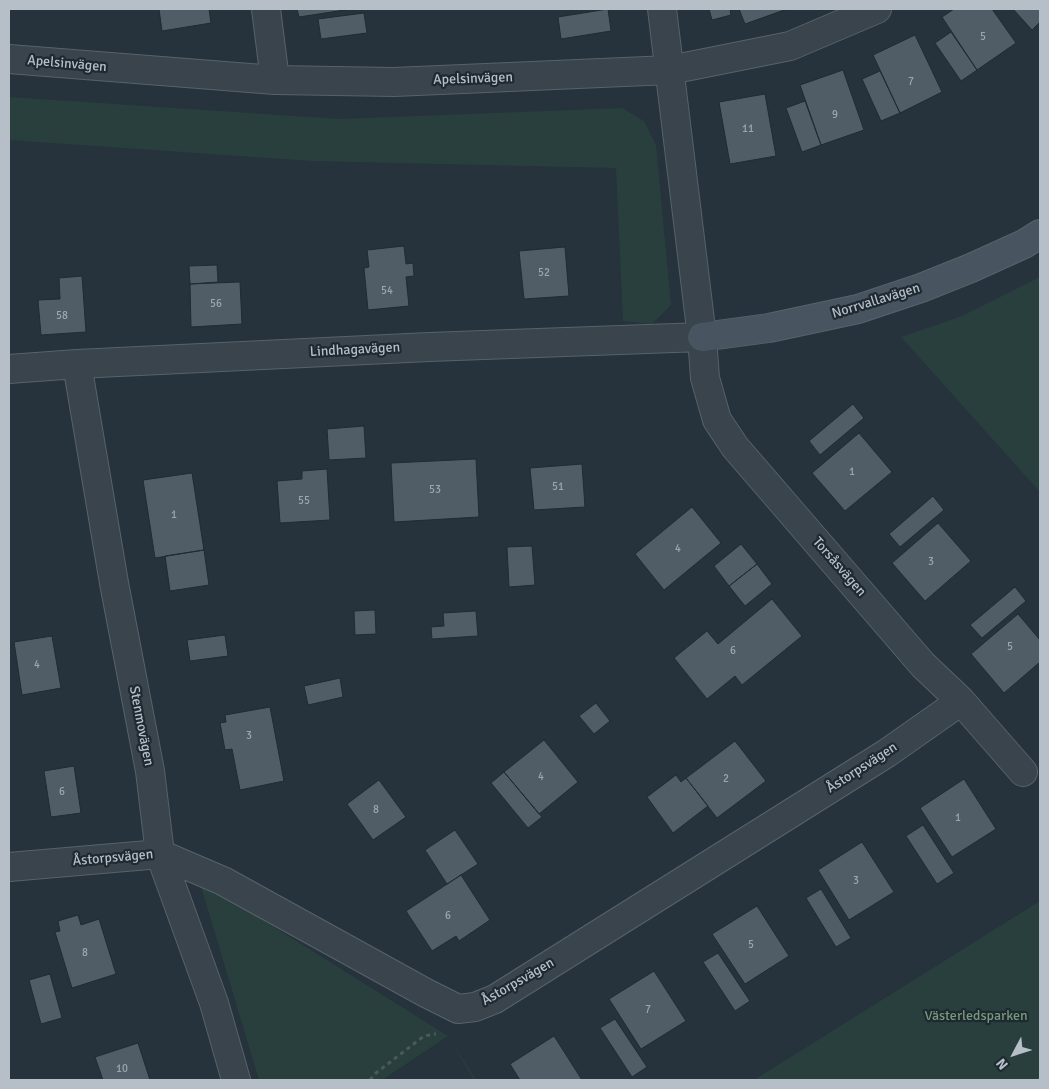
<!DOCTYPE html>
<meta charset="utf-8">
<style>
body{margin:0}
#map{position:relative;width:1049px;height:1089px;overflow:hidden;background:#26323c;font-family:Signika,sans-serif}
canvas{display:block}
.frame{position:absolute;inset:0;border:10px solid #b6bfc7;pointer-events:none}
.north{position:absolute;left:989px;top:1029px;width:50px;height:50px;-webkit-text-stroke:4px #1f2931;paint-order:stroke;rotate:230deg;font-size:14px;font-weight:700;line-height:20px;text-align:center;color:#b6bfc7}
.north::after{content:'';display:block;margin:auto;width:18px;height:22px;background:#b6bfc7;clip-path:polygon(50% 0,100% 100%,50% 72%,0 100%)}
</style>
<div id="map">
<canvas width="1049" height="1089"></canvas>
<div class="frame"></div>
<div class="north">N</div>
</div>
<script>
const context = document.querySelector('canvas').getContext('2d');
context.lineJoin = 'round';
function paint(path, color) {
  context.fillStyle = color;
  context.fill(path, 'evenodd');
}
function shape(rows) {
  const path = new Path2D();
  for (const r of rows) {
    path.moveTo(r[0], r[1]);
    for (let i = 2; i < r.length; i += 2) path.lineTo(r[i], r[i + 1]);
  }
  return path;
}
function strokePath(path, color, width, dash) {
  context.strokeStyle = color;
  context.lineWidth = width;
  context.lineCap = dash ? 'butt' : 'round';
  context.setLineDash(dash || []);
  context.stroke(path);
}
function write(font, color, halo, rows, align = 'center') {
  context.font = font + ' Signika,sans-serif';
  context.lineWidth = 4.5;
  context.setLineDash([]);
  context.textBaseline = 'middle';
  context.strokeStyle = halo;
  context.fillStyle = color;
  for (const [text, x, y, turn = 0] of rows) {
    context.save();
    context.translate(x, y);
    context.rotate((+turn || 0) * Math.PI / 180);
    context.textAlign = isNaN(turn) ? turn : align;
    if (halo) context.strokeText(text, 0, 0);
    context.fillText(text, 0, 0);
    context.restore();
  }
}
const green = shape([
 [9,97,340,119,622,108,644,121,656,145,671,305,652,324,623,321,616,168,311,161,9,140],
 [1040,277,1040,492,901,337,962,316],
 [199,880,448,1036,476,1080,474,1080,448,1036,382,1080,259,1080],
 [1040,901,1040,1080,754,1080]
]);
const building = shape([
 [159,9,209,9,211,23,162,31,159,9],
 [297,9,351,9,299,17,297,9],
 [608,9,611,31,561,39,558,17,608,9],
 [709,9,730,9,731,15,712,20,709,9],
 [739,9,787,9,745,24,739,9],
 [954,9,992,9,1016,43,977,70,942,17,954,9],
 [1013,9,1040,9,1040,22,1032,30,1013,9],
 [364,13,367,33,321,39,318,19,364,13],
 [951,32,977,70,961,81,935,43,951,32],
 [915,35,942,92,900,113,873,55,915,35],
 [843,70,864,130,821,145,800,85,843,70],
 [880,71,900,113,881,121,862,79,880,71],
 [765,94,776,156,730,164,719,102,765,94],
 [805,101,821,145,802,152,786,108,805,101],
 [404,246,406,264,413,263,414,276,406,277,409,306,368,310,364,268,369,267,367,250,404,246],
 [565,247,569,296,524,299,519,251,565,247],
 [217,265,218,282,190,284,189,266,217,265],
 [82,276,86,332,41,335,38,300,60,299,59,278,82,276],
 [240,282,242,324,191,327,190,284,240,282],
 [853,404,864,418,820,455,809,441,853,404],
 [364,426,366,458,329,460,327,429,364,426],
 [859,433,892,472,845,511,812,473,859,433],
 [476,459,479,517,394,522,391,463,476,459],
 [582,464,585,507,534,510,530,468,582,464],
 [327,469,330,520,280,523,277,481,302,479,302,471,327,469],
 [192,473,204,550,155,558,143,480,192,473],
 [933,496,944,510,900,547,889,534,933,496],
 [692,507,721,543,664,590,635,554,692,507],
 [938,523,971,561,925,601,892,563,938,523],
 [741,544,757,564,729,586,714,566,741,544],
 [532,546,535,585,509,587,507,547,532,546],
 [204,550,209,585,170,591,165,556,204,550],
 [757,564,772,584,745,606,729,586,757,564],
 [1015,587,1026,601,982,638,970,625,1015,587],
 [772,599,802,636,742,685,735,676,707,699,674,658,707,631,718,644,772,599],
 [375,610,376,634,355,635,354,611,375,610],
 [476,611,478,636,432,639,431,627,444,626,443,613,476,611],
 [1018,614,1040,640,1040,662,1004,693,971,654,1018,614],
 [225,635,228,656,190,661,187,640,225,635],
 [52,636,61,688,22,695,14,642,52,636],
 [340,678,343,697,308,705,304,686,340,678],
 [596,703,610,721,594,734,579,716,596,703],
 [270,707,284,781,240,790,232,749,225,750,220,723,226,722,225,715,270,707],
 [544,740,578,782,539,814,504,772,544,740],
 [735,741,766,781,717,818,686,778,735,741],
 [74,766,81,813,51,817,44,771,74,766],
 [504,772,542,817,528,828,491,783,504,772],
 [676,775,681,782,686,778,708,806,673,833,647,797,676,775],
 [964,779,996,829,952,857,920,808,964,779],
 [379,780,406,817,373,840,347,804,379,780],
 [923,825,954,873,937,884,906,836,923,825],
 [455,830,478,864,447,884,425,850,455,830],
 [862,842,894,892,849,920,818,870,862,842],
 [461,875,490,920,459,941,456,936,432,951,406,911,461,875],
 [821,889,851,938,836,947,806,898,821,889],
 [757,906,789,956,745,984,712,934,757,906],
 [78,915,81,925,99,919,116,974,72,988,55,932,60,931,58,921,78,915],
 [718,953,750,1001,735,1011,703,962,718,953],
 [654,971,686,1021,641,1049,609,999,654,971],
 [50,974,62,1018,41,1024,29,980,50,974],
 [615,1019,647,1067,632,1077,600,1028,615,1019],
 [554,1036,582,1080,520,1080,510,1064,554,1036],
 [138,1043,150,1080,103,1080,95,1057,138,1043]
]);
const path = shape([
 [370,1080,376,1073,424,1036,436,1034],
 [1039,1080,1040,1079]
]);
const street = shape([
 [266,9,275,80],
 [662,9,702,337,705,378,717,420,735,447,923,665,961,701,1023,772],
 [9,59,275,80,394,82,670,70,790,46,877,9],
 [77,364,114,583,150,771,160,854,214,1003,236,1080],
 [9,369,77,364,429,347,702,337],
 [9,867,160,854,223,881,426,993,458,1009,475,1007,495,999,887,753,961,701]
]);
const secondary = shape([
 [702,337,769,328,858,309,921,288,971,268,1024,244,1040,234]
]);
const numberNames = [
 ["5",983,37],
 ["7",911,82],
 ["9",835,115],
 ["11",748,129],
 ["52",544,273],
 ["54",387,291],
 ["56",216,304],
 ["58",62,316],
 ["1",852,472],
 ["51",558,487],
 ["53",435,490],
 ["55",304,501],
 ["1",174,515],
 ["4",678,549],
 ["3",931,562],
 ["5",1010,647],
 ["6",733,651],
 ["4",37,665],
 ["3",249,736],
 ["4",541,777],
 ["2",726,779],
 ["6",62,792],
 ["8",376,810],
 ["1",958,818],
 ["3",856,881],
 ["6",448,916],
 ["5",751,945],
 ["8",85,953],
 ["7",648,1010],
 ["10",122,1069]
];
const streetNames = [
 ["Apelsinvägen",67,64,5],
 ["Apelsinvägen",473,79,-2],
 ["Norrvallavägen",876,301,-17],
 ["Lindhagavägen",355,350,-3],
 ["Torsåsvägen",839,567,49],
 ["Stenmovägen",141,726,79],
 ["Åstorpsvägen",862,768,-33],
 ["Åstorpsvägen",113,858,-5],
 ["Åstorpsvägen",518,982,-30]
];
const parkNames = [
 ["Västerledsparken",976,1016]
];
paint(green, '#293f3d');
paint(building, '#505d67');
strokePath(building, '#212b33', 1);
strokePath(street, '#58626a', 30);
strokePath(secondary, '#58626a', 30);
strokePath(path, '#485b5b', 3, [4, 4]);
strokePath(street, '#3a444c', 28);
strokePath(secondary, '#48545f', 28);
write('11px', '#9ca6af', null, numberNames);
write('14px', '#b6bfc7', '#1f2931', streetNames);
write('14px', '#769b7a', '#1f2931', parkNames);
</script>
